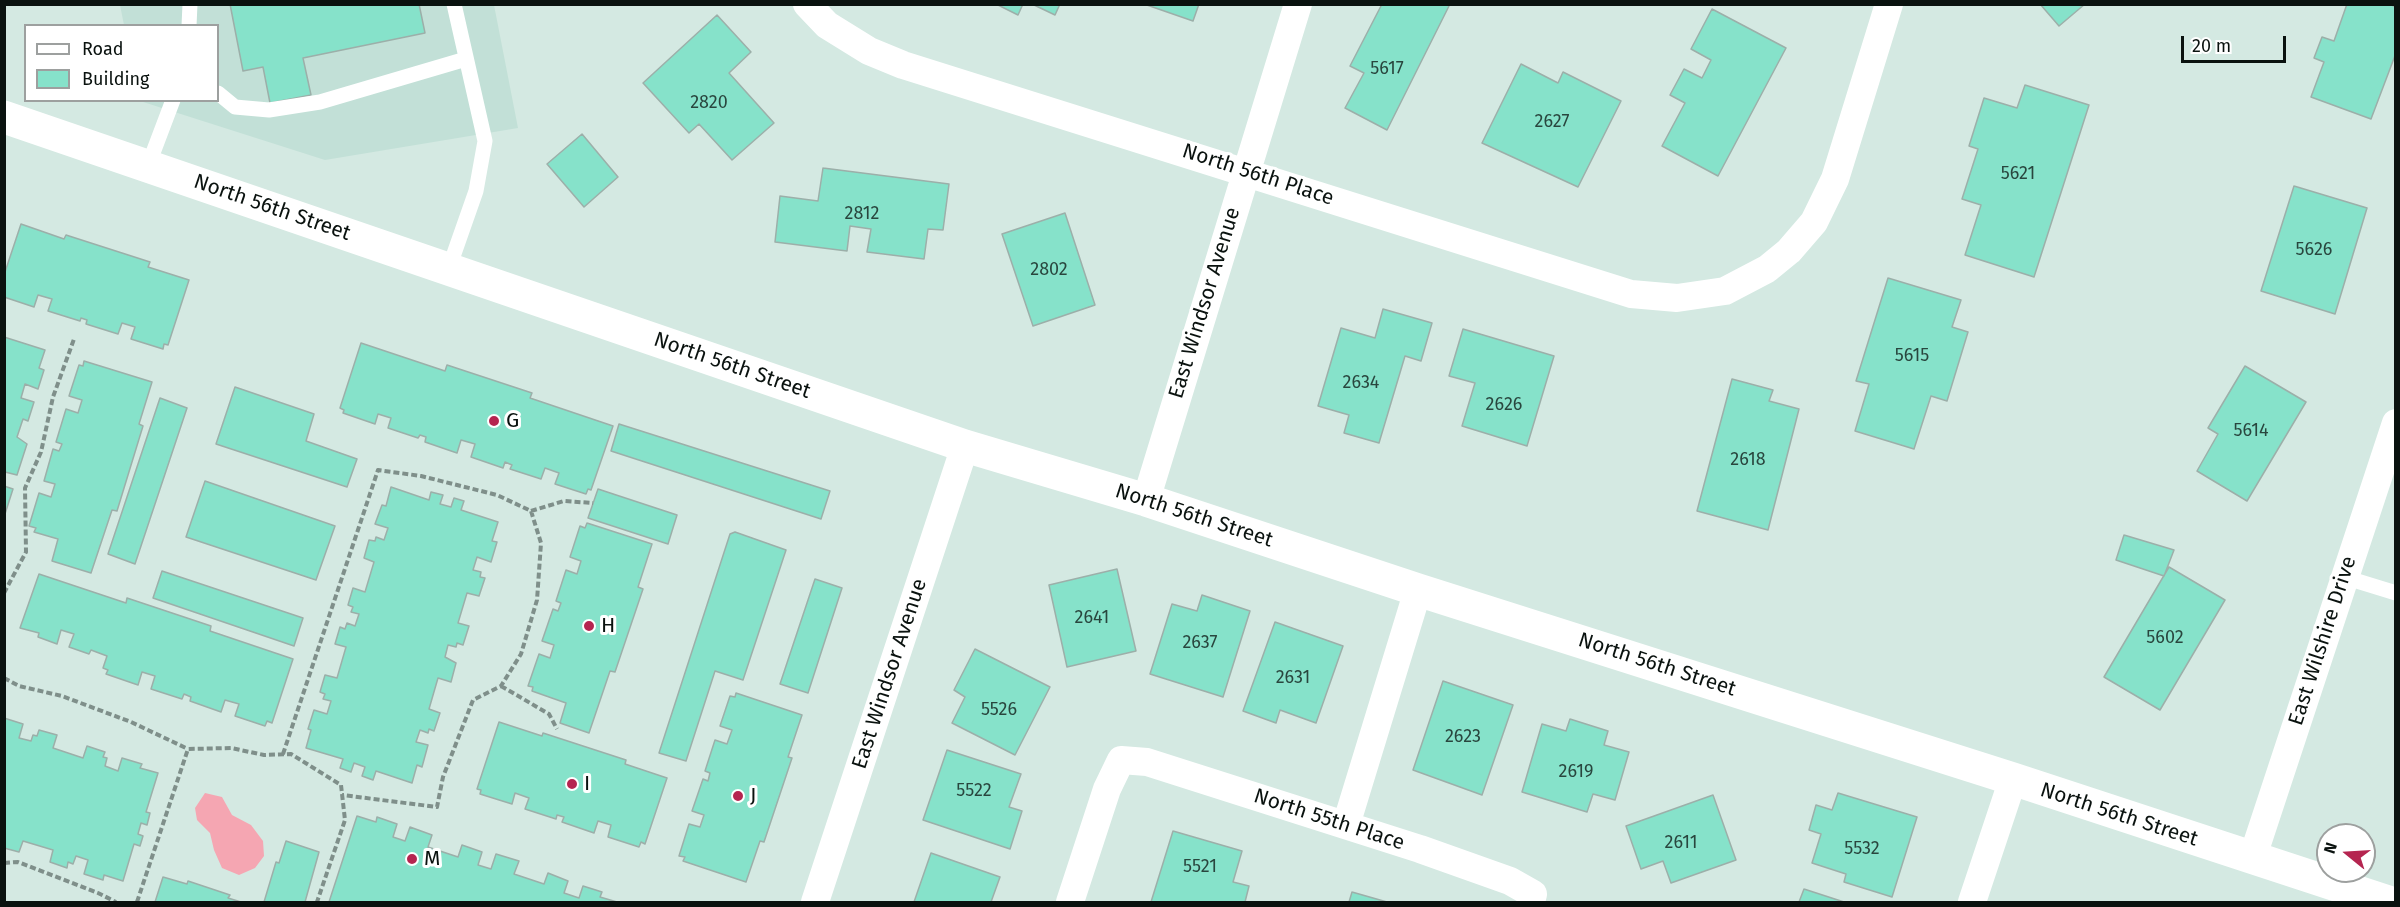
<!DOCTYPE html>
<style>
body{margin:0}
#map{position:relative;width:2400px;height:907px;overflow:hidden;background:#d4e9e2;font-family:"Fira Sans",sans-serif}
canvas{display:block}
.frame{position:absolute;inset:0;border:6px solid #0a120f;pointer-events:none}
.legend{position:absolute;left:24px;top:24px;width:195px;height:78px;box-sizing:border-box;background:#fff;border:2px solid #9da09f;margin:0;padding:8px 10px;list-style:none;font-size:18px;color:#0a120f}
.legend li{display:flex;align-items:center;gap:12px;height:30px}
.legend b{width:30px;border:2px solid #9da09f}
.north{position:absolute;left:2316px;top:823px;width:60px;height:60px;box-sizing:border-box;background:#fff;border:2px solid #9da09f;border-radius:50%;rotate:288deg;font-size:16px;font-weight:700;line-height:24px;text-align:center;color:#0a120f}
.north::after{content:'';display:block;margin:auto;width:21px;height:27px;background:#b52550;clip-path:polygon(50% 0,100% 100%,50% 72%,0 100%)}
.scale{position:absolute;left:2181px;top:36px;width:105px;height:27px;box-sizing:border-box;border:3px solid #0a120f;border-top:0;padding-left:8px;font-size:18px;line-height:21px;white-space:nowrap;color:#0a120f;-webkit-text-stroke:4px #fff;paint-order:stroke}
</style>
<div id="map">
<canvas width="2400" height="907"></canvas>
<div class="frame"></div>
<ul class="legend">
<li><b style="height:8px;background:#fff"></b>Road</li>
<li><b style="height:16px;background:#86e2ca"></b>Building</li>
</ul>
<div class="north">N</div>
<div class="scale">20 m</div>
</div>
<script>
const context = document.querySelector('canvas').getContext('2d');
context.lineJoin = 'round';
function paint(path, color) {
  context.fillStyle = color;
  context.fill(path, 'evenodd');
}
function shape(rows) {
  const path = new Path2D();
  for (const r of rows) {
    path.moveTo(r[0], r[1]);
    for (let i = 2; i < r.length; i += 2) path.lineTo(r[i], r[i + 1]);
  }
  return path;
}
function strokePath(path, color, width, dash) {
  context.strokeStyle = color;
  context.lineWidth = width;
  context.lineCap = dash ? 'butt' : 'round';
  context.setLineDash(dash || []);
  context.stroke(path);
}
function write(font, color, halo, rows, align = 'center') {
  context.font = font + ' "Fira Sans",sans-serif';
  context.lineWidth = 6;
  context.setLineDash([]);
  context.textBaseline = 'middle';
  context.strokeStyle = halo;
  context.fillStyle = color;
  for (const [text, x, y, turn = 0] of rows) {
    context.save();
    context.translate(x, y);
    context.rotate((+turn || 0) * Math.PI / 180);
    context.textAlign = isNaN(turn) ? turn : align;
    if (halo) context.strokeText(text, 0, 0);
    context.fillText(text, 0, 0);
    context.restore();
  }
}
const built = shape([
 [120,5,494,5,518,128,325,160,140,101,218,100,218,26,124,25]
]);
const water = shape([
 [205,793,222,797,232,815,251,825,263,841,264,856,255,868,239,875,222,868,214,850,210,833,197,820,195,808]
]);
const building = shape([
 [230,4,419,4,425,33,303,58,311,95,270,103,263,67,243,71,230,4],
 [996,4,1023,4,1018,15,996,4],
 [1032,4,1060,4,1055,15,1032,4],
 [1144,4,1199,4,1193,21,1144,4],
 [1382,4,1450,4,1387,130,1345,108,1364,73,1350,66,1382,4],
 [2040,4,2085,4,2059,26,2040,4],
 [2347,4,2389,4,2396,7,2396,53,2371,119,2311,97,2324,62,2314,58,2322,37,2334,41,2347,4],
 [1712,9,1786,48,1718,176,1662,146,1685,103,1670,95,1684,69,1702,78,1711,60,1691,49,1712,9],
 [717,15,751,52,729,73,774,123,732,160,699,124,689,133,643,83,717,15],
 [1521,64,1558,83,1563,72,1621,101,1578,187,1482,143,1521,64],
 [2025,85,2089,105,2034,277,1965,255,1981,205,1962,199,1978,149,1969,146,1984,98,2017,108,2025,85],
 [582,134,618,177,584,207,547,164,582,134],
 [823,168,949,184,943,230,928,229,924,259,867,252,871,229,850,226,847,251,775,242,780,196,818,201,823,168],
 [2294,186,2367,208,2335,314,2261,291,2294,186],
 [1065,213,1095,305,1033,326,1002,234,1065,213],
 [21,224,64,239,66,235,150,262,148,267,189,280,168,345,164,344,163,349,131,339,135,327,122,323,118,334,86,324,87,320,81,318,80,321,48,311,52,299,38,295,34,307,4,297,4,275,21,224],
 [1888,278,1961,300,1952,327,1968,332,1947,401,1931,396,1914,449,1855,431,1869,384,1856,381,1888,278],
 [1383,309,1432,323,1421,361,1405,356,1379,443,1344,433,1349,415,1318,406,1341,328,1375,338,1383,309],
 [1463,329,1554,356,1527,446,1462,426,1475,383,1449,376,1463,329],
 [4,337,45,350,39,368,44,370,38,389,25,384,21,398,34,402,28,421,23,419,17,437,27,444,17,475,5,472,4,474,4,337],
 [361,343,445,371,447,365,532,393,530,398,613,426,591,490,588,489,586,494,555,484,559,473,545,468,541,479,510,469,512,465,505,462,503,468,471,457,475,444,461,440,457,453,425,442,426,437,420,435,418,438,388,428,391,418,378,414,375,424,343,413,344,410,340,408,361,343],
 [84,361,152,382,139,424,143,426,117,511,112,510,91,573,52,561,58,539,34,532,36,528,29,526,39,493,51,497,55,484,44,481,53,449,59,451,62,444,56,442,66,409,78,413,82,400,69,396,79,365,83,366,84,361],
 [2245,366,2306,402,2247,501,2197,471,2218,434,2208,428,2245,366],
 [1732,379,1773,390,1769,401,1799,409,1768,530,1697,511,1732,379],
 [235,387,314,414,306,441,357,459,347,487,216,444,235,387],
 [160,398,187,408,135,564,108,554,160,398],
 [619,424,830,491,821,519,611,451,619,424],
 [205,481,335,526,316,580,186,537,205,481],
 [4,486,13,489,4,517,4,486],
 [391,487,429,500,431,492,443,495,440,504,451,507,454,498,464,501,461,510,498,522,492,541,497,542,491,562,477,557,473,570,481,572,480,577,485,578,479,596,467,593,458,623,469,626,463,645,457,643,456,647,448,645,445,657,456,663,451,682,438,678,429,709,440,713,434,731,429,729,428,733,420,730,416,742,428,745,422,767,417,765,412,783,376,771,373,780,362,776,365,767,354,763,351,772,340,768,343,759,306,748,311,730,308,729,314,710,327,714,331,701,323,699,325,694,320,692,325,675,337,678,346,647,335,644,340,627,345,629,347,623,355,626,359,614,351,612,353,607,348,605,353,588,365,592,374,562,364,558,369,540,375,541,376,537,384,540,388,528,375,524,382,505,386,506,391,487],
 [598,489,677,515,668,544,588,518,598,489],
 [587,523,652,544,638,587,643,589,615,672,610,671,589,733,560,723,566,703,532,691,533,687,528,686,539,654,550,658,554,645,542,641,553,609,558,611,561,603,556,601,566,570,577,574,581,561,570,557,580,526,585,528,587,523],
 [735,532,786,550,743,680,715,671,686,761,659,753,730,534,735,532],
 [2124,535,2174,550,2164,576,2116,560,2124,535],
 [2169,567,2225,600,2160,710,2104,677,2169,567],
 [1117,569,1136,651,1067,667,1049,585,1117,569],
 [162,571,303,618,294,646,153,598,162,571],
 [39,574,126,603,127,598,211,626,210,631,293,659,272,723,267,721,265,726,235,716,239,704,225,700,221,712,190,701,191,697,184,694,182,699,151,689,155,676,142,672,138,685,106,674,108,670,103,668,107,656,91,650,89,654,69,647,74,634,61,630,57,644,38,637,39,633,20,628,39,574],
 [815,579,842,588,808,693,780,684,815,579],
 [1202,595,1250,611,1223,697,1150,674,1172,604,1197,611,1202,595],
 [1275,622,1343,646,1316,723,1280,710,1276,723,1243,711,1275,622],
 [975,649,1050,687,1015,755,952,723,965,697,954,690,975,649],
 [1443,681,1513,705,1482,795,1413,770,1443,681],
 [736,693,802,715,788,757,792,758,764,842,760,841,746,882,683,861,685,857,679,856,689,824,700,827,704,815,692,811,703,779,708,781,710,773,705,771,715,740,727,744,732,730,720,726,730,696,735,697,736,693],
 [4,718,23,724,19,738,31,741,33,735,37,736,39,730,57,735,53,748,83,758,87,746,105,752,103,757,107,758,105,766,118,771,122,758,142,764,140,768,158,773,146,812,150,813,147,825,141,823,138,834,143,836,140,846,134,844,123,881,104,875,103,880,84,874,88,860,76,856,73,864,68,862,67,868,50,862,53,850,23,841,19,852,4,848,4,718],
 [1570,719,1608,731,1604,745,1629,752,1615,800,1593,794,1587,812,1522,792,1542,724,1566,731,1570,719],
 [499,722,542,736,543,733,626,760,625,764,667,778,645,844,641,842,639,847,608,837,611,825,598,821,594,833,562,822,564,817,557,815,556,819,525,809,529,798,515,793,512,804,480,794,481,790,477,789,499,722],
 [947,750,1021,774,1009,807,1022,811,1010,849,923,820,947,750],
 [1838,793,1917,817,1892,897,1844,882,1846,874,1812,863,1821,834,1809,830,1816,805,1832,810,1838,793],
 [1713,795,1736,860,1671,883,1663,861,1641,869,1626,826,1713,795],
 [357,816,376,822,377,817,397,824,393,837,405,841,410,827,432,835,428,847,458,857,462,845,482,852,478,865,491,869,496,854,519,861,514,874,544,884,548,873,568,881,564,893,579,898,583,886,602,892,600,897,617,902,329,902,357,816],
 [1173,831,1242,851,1233,882,1249,886,1245,902,1151,902,1173,831],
 [286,841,319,852,305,902,264,902,276,862,279,863,286,841],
 [931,853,1000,877,991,902,914,902,931,853],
 [163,877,187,884,188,881,230,895,228,898,241,902,155,902,163,877],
 [1804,889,1844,902,1799,902,1804,889],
 [1352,892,1387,902,1349,902,1352,892]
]);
const path = shape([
 [531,511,564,501,593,503],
 [4,593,26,552,25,488,41,452,53,397,74,339],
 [4,678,19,686,62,696,131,722,188,749],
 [501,686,549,714,557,729],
 [283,754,378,470,421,476,497,495,531,511,541,543,537,600,521,654,501,686,473,700,443,777,437,807,342,795],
 [4,863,18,862,98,893,116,902],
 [137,902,188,749,231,748,264,755,291,754,341,785,345,820,317,902]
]);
const service = shape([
 [189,26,190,4],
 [218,93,235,107,269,110,320,102,466,59],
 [148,166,173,100],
 [449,268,476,191,485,141,454,4],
 [2344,577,2396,593]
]);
const minor = shape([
 [807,4,827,25,869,51,903,65,1631,294,1677,298,1725,291,1767,269,1789,251,1814,222,1835,179,1889,4],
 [1146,500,1298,4],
 [1346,825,1418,590],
 [2252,859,2396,423],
 [815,902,965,446],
 [1070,902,1107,789,1121,760,1147,762,1420,849,1510,881,1533,894,1531,902],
 [1972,902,2013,779]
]);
const tertiary = shape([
 [4,117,965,446,1146,500,1418,590,2013,779,2388,902]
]);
const markers = [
 [494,421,6,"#b52550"],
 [589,626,6,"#b52550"],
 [572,784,6,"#b52550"],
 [738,796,6,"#b52550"],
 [412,859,6,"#b52550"]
];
const numberNames = [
 ["5617",1387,69],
 ["2820",709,103],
 ["2627",1552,122],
 ["5621",2018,174],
 ["2812",862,214],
 ["5626",2314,250],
 ["2802",1049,270],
 ["5615",1912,356],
 ["2634",1361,383],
 ["2626",1504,405],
 ["5614",2251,431],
 ["2618",1748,460],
 ["2641",1092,618],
 ["5602",2165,638],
 ["2637",1200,643],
 ["2631",1293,678],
 ["5526",999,710],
 ["2623",1463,737],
 ["2619",1576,772],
 ["5522",974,791],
 ["2611",1681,843],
 ["5532",1862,849],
 ["5521",1200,867]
];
const streetNames = [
 ["North 56th Place",1258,175,18],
 ["North 56th Street",272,208,19],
 ["East Windsor Avenue",1205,303,-73],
 ["North 56th Street",732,366,19],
 ["North 56th Street",1194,516,18],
 ["East Wilshire Drive",2323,641,-72],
 ["North 56th Street",1657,665,18],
 ["East Windsor Avenue",890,674,-72],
 ["North 56th Street",2119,815,18],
 ["North 55th Place",1329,820,18]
];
const poiNames = [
 ["G",506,421],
 ["H",601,626],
 ["I",584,784],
 ["J",750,796],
 ["M",424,859]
];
paint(built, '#c2e0d7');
paint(water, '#f5a6b2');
paint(building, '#86e2ca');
strokePath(building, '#9cafa9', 1.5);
strokePath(path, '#7f8f8a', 4, [6, 3]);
strokePath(service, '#fff', 15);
strokePath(minor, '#fff', 28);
strokePath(tertiary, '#fff', 33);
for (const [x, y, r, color] of markers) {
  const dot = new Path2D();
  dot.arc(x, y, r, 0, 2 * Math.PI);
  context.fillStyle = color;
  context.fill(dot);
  strokePath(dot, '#fff', 2);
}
write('18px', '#29463e', null, numberNames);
write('21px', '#0a120f', '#fff', streetNames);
write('21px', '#0a120f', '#fff', poiNames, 'left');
</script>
